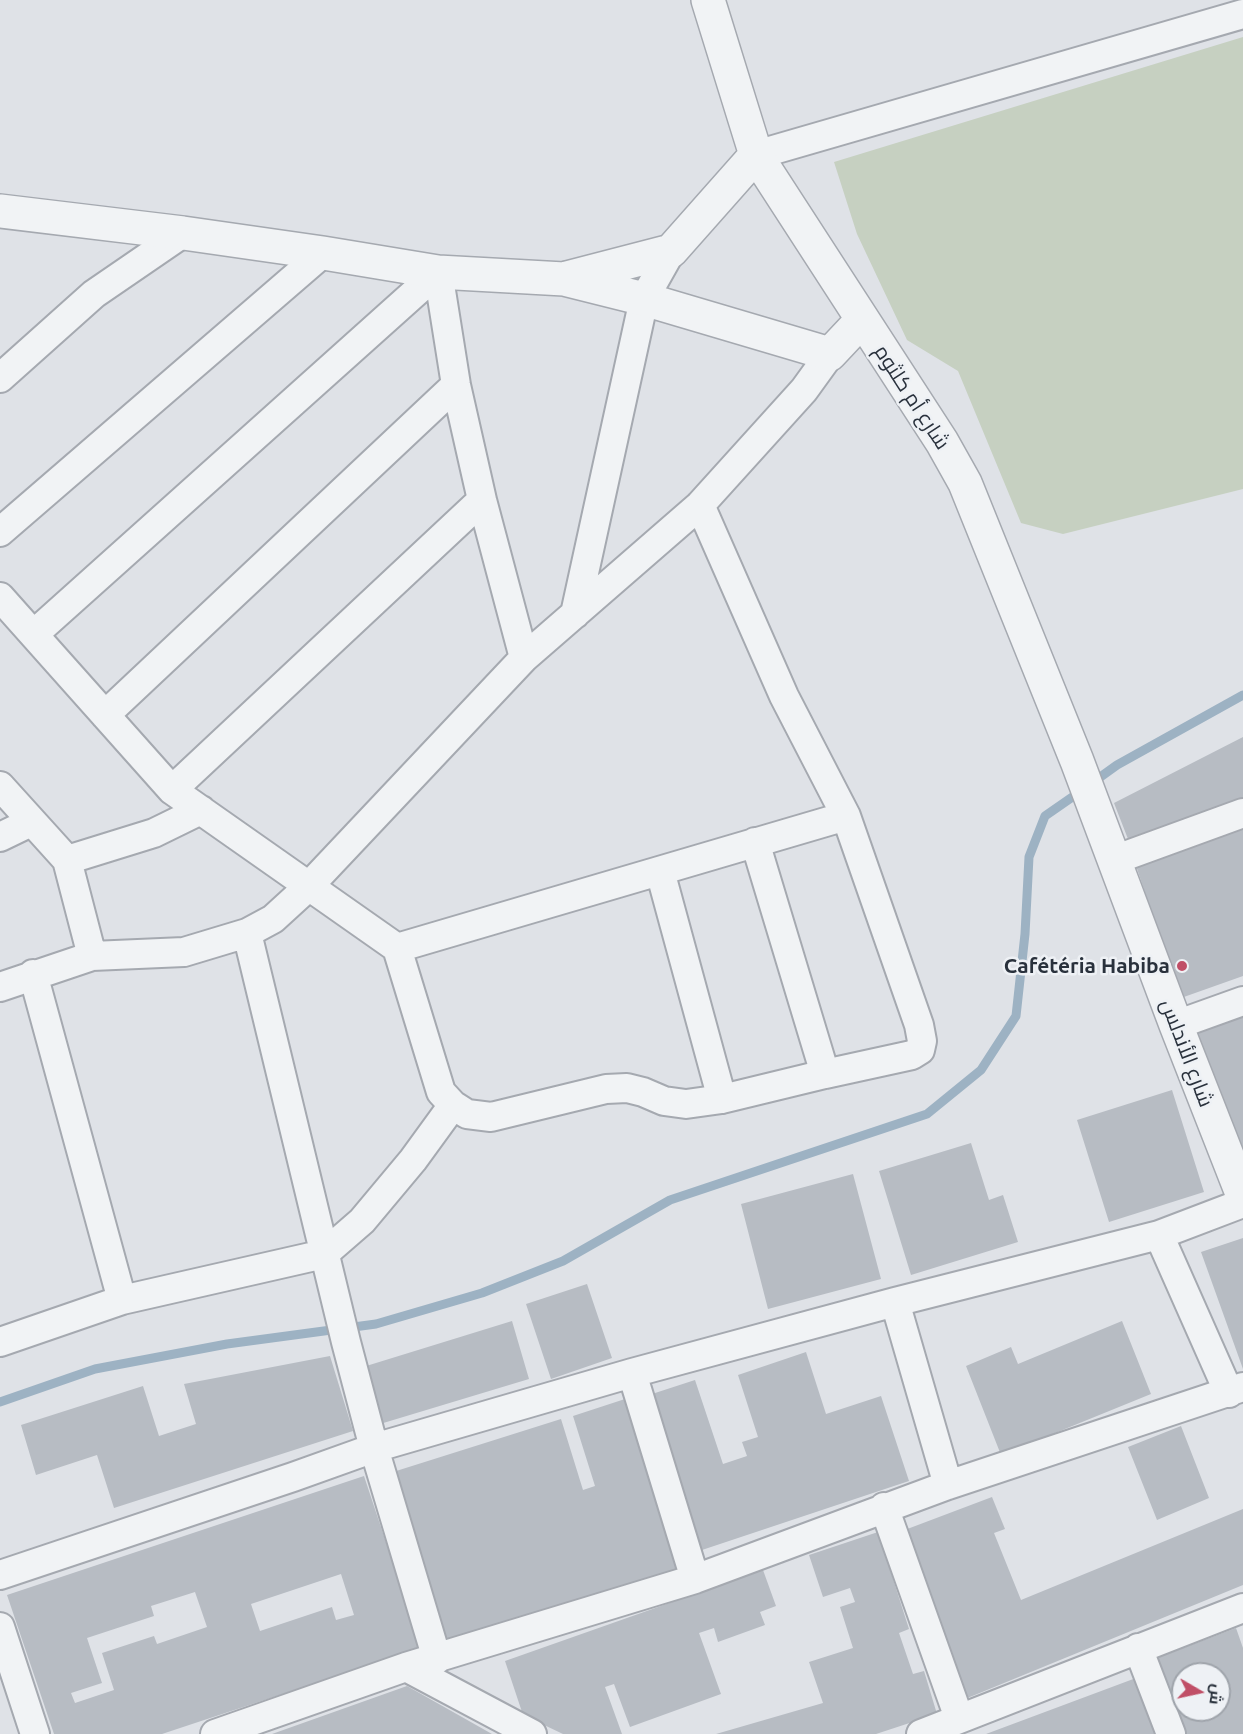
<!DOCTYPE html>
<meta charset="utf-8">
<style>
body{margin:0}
#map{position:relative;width:1243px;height:1734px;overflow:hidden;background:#dfe2e7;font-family:Ubuntu,Cairo,sans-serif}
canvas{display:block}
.north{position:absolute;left:1171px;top:1662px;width:60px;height:60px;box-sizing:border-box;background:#eef1f5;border:2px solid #9fa4ab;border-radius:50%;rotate:99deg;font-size:16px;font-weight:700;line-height:24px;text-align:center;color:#29313c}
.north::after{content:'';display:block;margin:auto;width:21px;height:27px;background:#c04f67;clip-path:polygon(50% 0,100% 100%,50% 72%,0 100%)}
</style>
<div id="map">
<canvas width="1243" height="1734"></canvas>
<div class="north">ش</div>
</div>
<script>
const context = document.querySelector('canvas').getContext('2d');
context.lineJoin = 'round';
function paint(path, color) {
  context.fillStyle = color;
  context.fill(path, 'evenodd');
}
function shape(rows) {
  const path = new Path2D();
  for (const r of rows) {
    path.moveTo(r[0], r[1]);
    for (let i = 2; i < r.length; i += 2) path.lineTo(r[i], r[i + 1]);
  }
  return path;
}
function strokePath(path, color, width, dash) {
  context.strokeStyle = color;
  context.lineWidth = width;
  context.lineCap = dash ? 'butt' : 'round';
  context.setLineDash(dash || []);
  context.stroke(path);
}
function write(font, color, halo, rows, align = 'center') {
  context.font = font + ' Ubuntu,Cairo,sans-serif';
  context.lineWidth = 5;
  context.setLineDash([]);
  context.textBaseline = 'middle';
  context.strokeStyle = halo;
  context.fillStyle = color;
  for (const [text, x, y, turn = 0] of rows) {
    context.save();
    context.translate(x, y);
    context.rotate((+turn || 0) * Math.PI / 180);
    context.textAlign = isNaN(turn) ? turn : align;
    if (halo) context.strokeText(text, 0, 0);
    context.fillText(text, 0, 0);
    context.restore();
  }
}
const green = shape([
 [1243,37,1243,489,1063,534,1021,523,958,371,907,340,857,234,834,162]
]);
const stream = shape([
 [1092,783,1117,765,1243,695],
 [0,1402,95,1369,227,1344,376,1324,482,1293,563,1261,670,1200,927,1114,981,1070,1016,1016,1025,934,1029,857,1045,816,1081,791]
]);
const building = shape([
 [1243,737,1243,798,1128,839,1114,803],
 [1243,826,1243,976,1181,998,1135,863],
 [1243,1016,1243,1159,1197,1033],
 [1172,1090,1204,1192,1109,1222,1077,1120],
 [971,1143,989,1200,1003,1195,1018,1242,911,1275,879,1171],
 [853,1174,881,1279,768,1309,741,1204],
 [1243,1238,1243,1369,1201,1252],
 [587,1284,612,1358,551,1379,526,1304],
 [512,1321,529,1379,380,1424,363,1367],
 [1122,1321,1151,1394,1001,1455,966,1366,1011,1347,1018,1364],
 [806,1352,826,1414,881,1396,909,1481,696,1552,652,1394,695,1380,723,1464,747,1456,742,1442,758,1437,738,1375],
 [330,1356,353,1431,114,1508,97,1455,36,1475,21,1425,143,1386,159,1436,196,1424,184,1384],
 [625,1399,677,1569,445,1641,393,1472,561,1419,583,1490,595,1486,573,1416],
 [1181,1426,1209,1498,1157,1520,1128,1447],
 [364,1476,421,1648,162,1734,54,1734,7,1595],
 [341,1574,354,1615,336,1620,332,1607,260,1631,251,1604],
 [195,1592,207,1627,157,1644,154,1636,102,1653,114,1690,75,1703,71,1693,102,1683,87,1638,154,1616,151,1606],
 [992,1497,1005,1529,994,1533,1021,1600,1243,1509,1243,1585,965,1699,902,1531],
 [878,1532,909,1629,899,1633,913,1674,924,1671,937,1714,876,1734,716,1734,823,1703,809,1662,853,1648,840,1607,855,1602,850,1588,823,1597,809,1555],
 [763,1570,776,1606,760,1612,765,1625,718,1642,714,1628,699,1633,721,1694,630,1727,614,1684,605,1687,622,1734,563,1734,523,1715,505,1661],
 [1236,1628,1243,1648,1243,1734,1186,1734,1157,1658],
 [1183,1674,1219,1674,1219,1710,1183,1710],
 [1136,1678,1156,1734,986,1734],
 [407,1686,492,1734,272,1734]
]);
const minor = shape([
 [756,155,1243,14],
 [438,272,456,385,482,500,524,658],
 [0,378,94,294,183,233],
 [0,532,323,253],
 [0,597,172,790,397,948,846,816],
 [575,614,644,299,671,251],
 [34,634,438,272],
 [105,715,456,385],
 [0,786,67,860,92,956],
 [172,790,482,500],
 [0,837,31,822],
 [755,842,825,1074],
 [67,860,154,833,201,810],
 [1114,860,1243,813],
 [660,871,722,1099],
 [247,933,346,1342,374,1448,437,1659],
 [397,948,441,1092,453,1105,467,1114,491,1117,606,1089,627,1088,643,1092,664,1101,686,1104,722,1099,825,1074,912,1055,920,1050,922,1041,919,1025,846,816,784,696,700,505],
 [33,974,122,1300],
 [0,987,92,956,184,952,247,933,273,919,308,887,524,658,700,505,804,390,830,354],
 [1176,1025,1243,1001],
 [1159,1235,1229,1393],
 [895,1302,948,1485],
 [0,1342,122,1300,324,1254,362,1221,413,1160,453,1105],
 [632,1373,695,1579],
 [884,1507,959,1718],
 [0,1575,293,1477,374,1448,632,1373,895,1302,1159,1235,1243,1203],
 [0,1627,35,1734],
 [1138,1648,1171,1734],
 [406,1667,532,1734],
 [215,1734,406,1667,695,1579,948,1485,1243,1387],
 [921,1734,1243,1608]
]);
const tertiary = shape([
 [708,0,756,155,942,442,965,483,1077,761,1176,1025,1243,1196],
 [0,211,183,233,323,253,438,272,564,279,644,299,830,354,862,320],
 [567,278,671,251,756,155]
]);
const markers = [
 [1182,966,6,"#c04f67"]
];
const streetNames = [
 ["شارع أم كلثوم",912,397,57],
 ["شارع الأندلس",1187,1053,69]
];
const poiNames = [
 ["Cafétéria Habiba",1170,966]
];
paint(green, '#c6d0c1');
strokePath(stream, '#9db2c3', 9);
paint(building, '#b7bcc3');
strokePath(minor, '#a5a9b0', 32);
strokePath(tertiary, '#a5a9b0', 36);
strokePath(minor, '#f1f3f5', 28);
strokePath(tertiary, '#f1f3f5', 33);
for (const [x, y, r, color] of markers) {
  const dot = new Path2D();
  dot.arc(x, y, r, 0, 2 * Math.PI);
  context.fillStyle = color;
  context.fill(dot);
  strokePath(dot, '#eef1f5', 2);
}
write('21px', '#29313c', '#eef1f5', streetNames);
write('bold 21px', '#29313c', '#eef1f5', poiNames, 'right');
</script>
